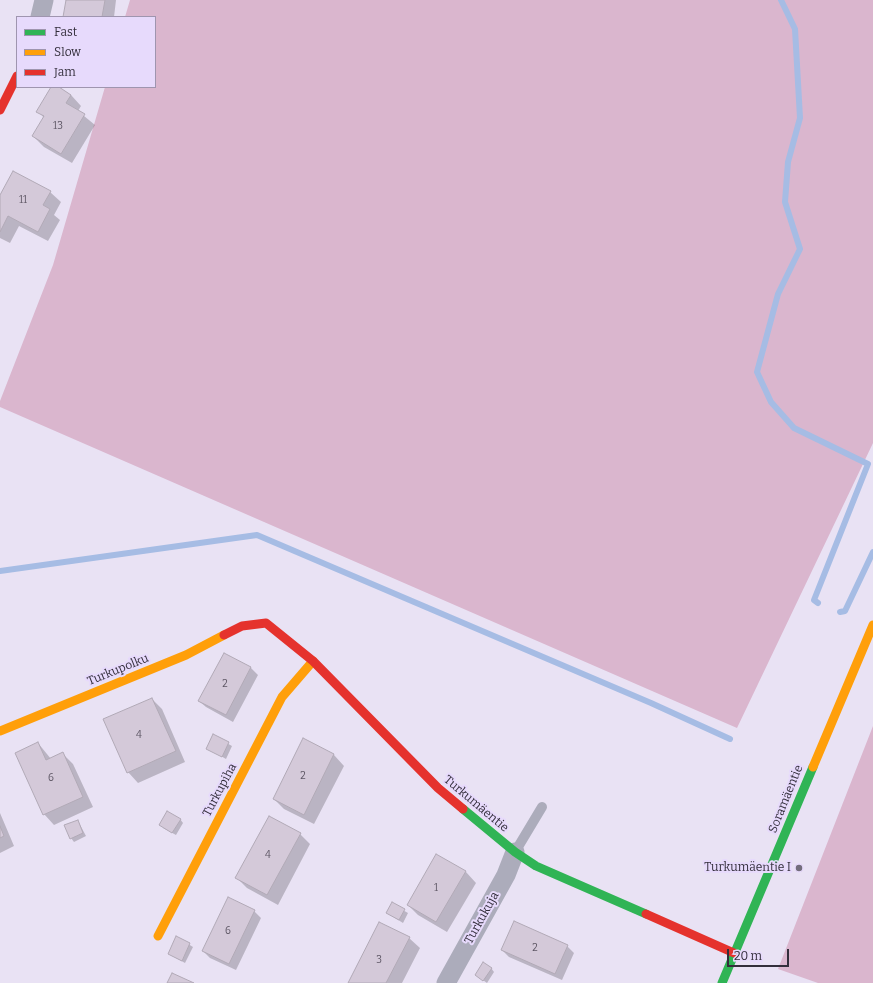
<!DOCTYPE html>
<meta charset="utf-8">
<style>
body{margin:0}
#map{position:relative;width:873px;height:983px;overflow:hidden;background:#e9e2f4;font-family:Bitter,serif}
canvas{display:block}
.legend{position:absolute;left:16px;top:16px;width:140px;height:72px;box-sizing:border-box;background:#e7dafc;border:1px solid #9f95af;margin:0;padding:5px 7px;list-style:none;font-size:12px;color:#332e3b}
.legend li{display:flex;align-items:center;gap:8px;height:20px}
.legend b{width:20px;border:1px solid #9f95af}
.scale{position:absolute;left:727px;top:949px;width:62px;height:18px;box-sizing:border-box;border:2px solid #332e3b;border-top:0;padding-left:5px;font-size:12px;line-height:14px;white-space:nowrap;color:#332e3b;-webkit-text-stroke:3px #e7dafc;paint-order:stroke}
</style>
<div id="map">
<canvas width="873" height="983"></canvas>
<ul class="legend">
<li><b style="height:5px;background:#30b455"></b>Fast</li>
<li><b style="height:5px;background:#ff9f0a"></b>Slow</li>
<li><b style="height:5px;background:#e5322d"></b>Jam</li>
</ul>
<div class="scale">20 m</div>
</div>
<script>
const context = document.querySelector('canvas').getContext('2d');
context.lineJoin = 'round';
function paint(path, color) {
  context.fillStyle = color;
  context.fill(path, 'evenodd');
}
function shape(rows) {
  const path = new Path2D();
  for (const r of rows) {
    path.moveTo(r[0], r[1]);
    for (let i = 2; i < r.length; i += 2) path.lineTo(r[i], r[i + 1]);
  }
  return path;
}
function strokePath(path, color, width, dash) {
  context.strokeStyle = color;
  context.lineWidth = width;
  context.lineCap = dash ? 'butt' : 'round';
  context.setLineDash(dash || []);
  context.stroke(path);
}
function write(font, color, halo, rows, align = 'center') {
  context.font = font + ' Bitter,serif';
  context.lineWidth = 4;
  context.setLineDash([]);
  context.textBaseline = 'middle';
  context.strokeStyle = halo;
  context.fillStyle = color;
  for (const [text, x, y, turn = 0] of rows) {
    context.save();
    context.translate(x, y);
    context.rotate((+turn || 0) * Math.PI / 180);
    context.textAlign = isNaN(turn) ? turn : align;
    if (halo) context.strokeText(text, 0, 0);
    context.fillText(text, 0, 0);
    context.restore();
  }
}
const forest = shape([
 [130,0,873,0,873,443,737,728,0,407,0,401,53,265,105,87,155,87,155,17,125,17],
 [873,726,873,983,818,983,778,969]
]);
const shadow = shape([
 [67,0,116,0,114,17,64,17],
 [52,87,57,87,71,95,81,106,78,111,95,125,72,163,44,147,33,136,44,118,38,111],
 [50,192,61,202,54,215,60,220,48,241,19,226,10,243,0,238,0,197],
 [224,654,251,668,258,675,233,722,206,707,199,701],
 [152,699,162,709,185,762,138,783,128,772],
 [214,736,232,746,226,759,207,748],
 [304,740,334,755,344,766,314,824,284,809,274,799],
 [38,743,51,759,62,753,73,764,93,807,54,825,44,814],
 [0,813,14,846,0,853],
 [180,819,183,823,176,835,163,828],
 [78,821,86,836,74,842,71,838],
 [300,834,310,844,278,905,247,888,237,878],
 [437,855,466,872,476,883,447,932,418,915,408,905],
 [392,904,408,913,403,923,387,913],
 [254,911,261,918,236,970,210,958,203,951],
 [177,937,193,947,185,963,169,954],
 [409,938,420,948,402,983,349,983],
 [567,946,574,953,562,980,509,957,502,950],
 [491,968,494,972,487,983,476,975]
]);
const stream = shape([
 [781,0,795,29,800,118,788,162,785,202,800,249,778,294,757,372,771,402,794,428,868,464,814,600,818,603],
 [0,571,257,535,651,703,730,739],
 [840,612,845,611,873,552]
]);
const building = shape([
 [66,0,105,0,102,17,63,17,66,0],
 [51,87,59,87,71,95,66,103,85,114,61,154,32,136,44,116,36,112,51,87],
 [13,171,51,191,43,205,50,209,38,232,8,216,0,232,0,195,13,171],
 [224,653,251,667,226,715,198,701,224,653],
 [152,698,176,751,127,773,103,719,152,698],
 [213,734,229,742,222,757,206,749,213,734],
 [303,738,334,754,304,815,273,799,303,738],
 [38,742,46,760,63,752,83,797,43,815,15,753,38,742],
 [167,811,181,819,172,833,159,825,167,811],
 [269,816,301,833,267,895,235,878,269,816],
 [78,820,83,833,70,839,64,825,78,820],
 [0,826,4,836,0,838,0,826],
 [436,854,466,871,436,922,407,905,436,854],
 [228,897,255,910,229,964,202,951,228,897],
 [392,902,405,909,399,920,386,913,392,902],
 [514,921,568,945,555,974,501,950,514,921],
 [379,922,410,937,386,983,348,983,379,922],
 [176,936,190,943,182,961,168,954,176,936],
 [483,962,492,968,483,981,475,975,483,962],
 [172,973,194,983,167,983,172,973]
]);
const lane = shape([
 [515,852,542,807]
]);
const street = shape([
 [40,17,44,0],
 [446,983,506,875,515,852]
]);
const fast = shape([
 [463,809,515,852,536,866,646,914],
 [722,983,813,767]
]);
const slow = shape([
 [0,731,186,655,224,635],
 [813,767,873,625],
 [158,936,282,697,313,661]
]);
const jam = shape([
 [0,110,17,76],
 [224,635,242,626,266,623,313,661,438,788,463,809],
 [646,914,734,953]
]);
const markers = [
 [799,868,4,"#736d7c"]
];
const numberNames = [
 ["13",58,126],
 ["11",23,200],
 ["2",225,684],
 ["4",139,735],
 ["2",303,776],
 ["6",51,778],
 ["4",268,855],
 ["1",436,888],
 ["6",228,931],
 ["2",535,948],
 ["3",379,960]
];
const streetNames = [
 ["Turkupolku",118,670,-22],
 ["Turkupiha",220,790,-62],
 ["Soramäentie",786,799,-68],
 ["Turkumäentie",476,804,40],
 ["Turkukuja",482,918,-61]
];
const poiNames = [
 ["Turkumäentie I",791,868]
];
paint(forest, '#dab6ce');
paint(shadow, '#0003');
strokePath(stream, '#a6bce4', 6);
paint(building, '#d4c9d9');
strokePath(building, '#b1a9b6', 1);
strokePath(lane, '#acacbb', 10);
strokePath(street, '#acacbb', 19);
strokePath(fast, '#30b455', 9);
strokePath(slow, '#ff9f0a', 9);
strokePath(jam, '#e5322d', 9);
for (const [x, y, r, color] of markers) {
  const dot = new Path2D();
  dot.arc(x, y, r, 0, 2 * Math.PI);
  context.fillStyle = color;
  context.fill(dot);
  strokePath(dot, '#e7dafc', 1.5);
}
write('10px', '#5d5664', null, numberNames);
write('12px', '#332e3b', '#e7dafc', streetNames);
write('12px', '#332e3b', '#e7dafc', poiNames, 'right');
</script>
